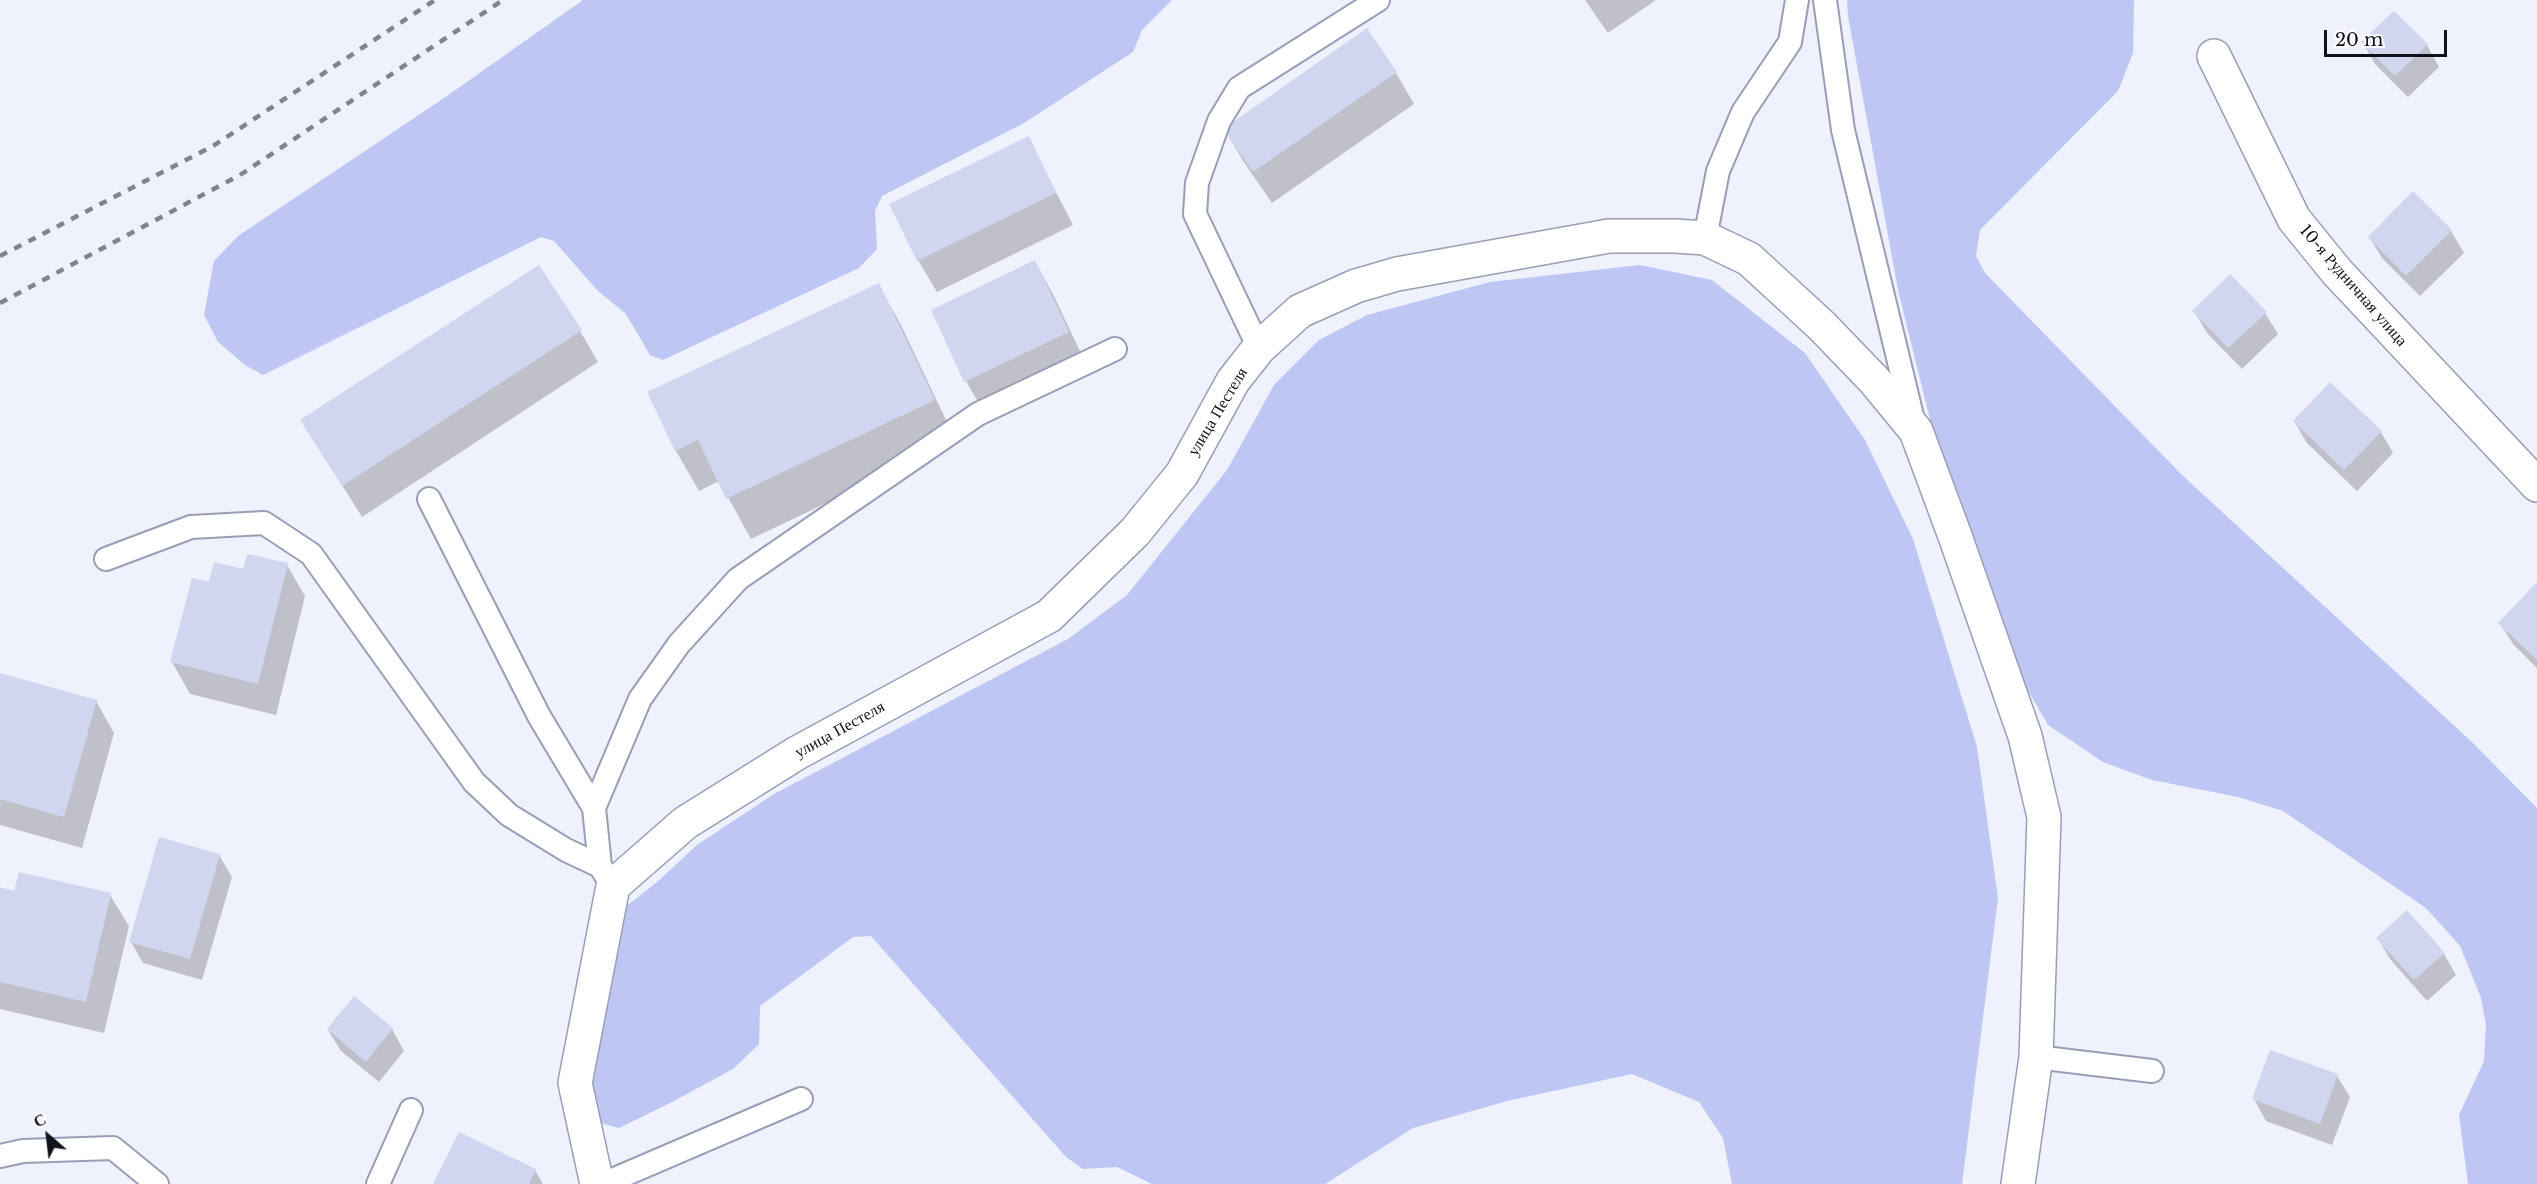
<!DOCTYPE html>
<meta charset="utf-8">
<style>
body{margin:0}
#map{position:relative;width:2537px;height:1184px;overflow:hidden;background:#eff1fc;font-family:"Libre Baskerville",serif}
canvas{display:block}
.north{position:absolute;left:18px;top:1106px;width:60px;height:60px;-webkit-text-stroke:4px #fff;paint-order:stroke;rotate:332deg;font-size:16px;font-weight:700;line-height:24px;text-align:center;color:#10121b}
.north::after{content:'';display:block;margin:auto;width:21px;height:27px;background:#10121b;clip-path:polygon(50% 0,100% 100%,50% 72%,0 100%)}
.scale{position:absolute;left:2324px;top:30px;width:123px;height:27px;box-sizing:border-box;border:3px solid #10121b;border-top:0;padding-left:8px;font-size:18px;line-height:21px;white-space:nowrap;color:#10121b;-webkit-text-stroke:4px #fff;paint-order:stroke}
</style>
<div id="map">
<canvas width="2537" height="1184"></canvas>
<div class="north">С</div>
<div class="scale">20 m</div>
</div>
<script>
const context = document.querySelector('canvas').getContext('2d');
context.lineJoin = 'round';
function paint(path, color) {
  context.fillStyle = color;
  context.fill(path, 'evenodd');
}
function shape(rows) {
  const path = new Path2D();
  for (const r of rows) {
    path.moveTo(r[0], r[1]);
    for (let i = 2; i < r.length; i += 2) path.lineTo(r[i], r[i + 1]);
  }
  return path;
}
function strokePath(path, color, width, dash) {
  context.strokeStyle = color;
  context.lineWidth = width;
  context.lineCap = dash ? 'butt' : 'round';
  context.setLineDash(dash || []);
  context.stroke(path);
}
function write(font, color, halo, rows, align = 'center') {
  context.font = font + ' "Libre Baskerville",serif';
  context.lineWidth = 4.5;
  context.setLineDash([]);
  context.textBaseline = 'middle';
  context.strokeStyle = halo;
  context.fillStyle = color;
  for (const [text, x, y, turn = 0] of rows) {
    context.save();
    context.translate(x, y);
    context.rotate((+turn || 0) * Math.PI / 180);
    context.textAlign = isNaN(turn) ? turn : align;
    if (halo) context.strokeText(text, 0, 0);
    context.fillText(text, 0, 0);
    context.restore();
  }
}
const green = shape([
 [583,0,1172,0,1142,30,1133,52,1024,123,882,196,875,211,877,249,859,268,663,360,650,355,626,314,598,291,554,241,541,237,263,375,245,365,218,342,204,315,214,261,238,236,447,96],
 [1847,0,2134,0,2133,53,2118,91,1980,230,1976,256,1985,273,2182,475,2473,743,2537,808,2537,1184,2468,1184,2459,1115,2484,1061,2486,1025,2481,998,2460,946,2426,908,2283,811,2238,797,2152,780,2103,762,2048,725,2023,682,1937,448,1898,290,1848,16],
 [1640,265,1712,280,1805,353,1865,440,1913,539,1977,747,1998,898,1962,1184,1732,1184,1723,1138,1699,1102,1632,1074,1507,1101,1413,1128,1325,1184,1152,1184,1117,1167,1083,1169,1066,1157,871,936,853,937,760,1006,759,1044,733,1069,674,1101,619,1128,589,1120,580,1083,620,911,656,883,697,845,774,794,1068,639,1127,595,1227,470,1274,385,1319,340,1367,315,1490,282]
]);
const shadow = shape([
 [1585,0,1656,0,1608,33],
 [2394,13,2427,45,2439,67,2408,97,2375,64,2363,42],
 [1396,73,1414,104,1272,203,1243,161,1225,130],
 [1028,138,1073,225,937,292,918,260],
 [2413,193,2451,231,2464,253,2420,296,2382,258,2369,237],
 [1035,262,1053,294,1086,364,984,413,966,381],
 [878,284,901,325,956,441,751,539,719,481,699,491,676,451,649,393],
 [2194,311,2265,313,2278,334,2242,369,2207,333],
 [580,331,598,362,362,517,302,421],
 [2294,421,2381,432,2393,453,2357,491,2307,443],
 [287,565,305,596,276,715,190,694,172,662,210,583,244,571],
 [2537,586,2537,668,2513,644,2500,623],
 [0,675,96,701,114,733,82,848,0,825],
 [219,855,232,877,202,980,143,963,131,942],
 [0,889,15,893,110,895,129,926,104,1033,0,1009],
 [2378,938,2444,954,2456,975,2427,1001,2390,959],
 [392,1029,404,1051,379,1082,341,1051,328,1030],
 [2337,1076,2350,1097,2332,1145,2266,1121,2254,1099],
 [535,1170,543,1184,435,1184]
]);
const building = shape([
 [2394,11,2428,44,2395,76,2361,42],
 [1367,28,1397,72,1253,172,1223,129],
 [1029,136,1056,193,917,261,889,204],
 [2413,191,2452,230,2406,276,2368,237],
 [1035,260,1069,332,964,382,931,310],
 [539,265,582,330,342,486,300,420],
 [2230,274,2267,312,2228,348,2192,311],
 [879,283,935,400,726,499,698,440,675,451,647,392],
 [2330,382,2382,431,2344,470,2293,421],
 [247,554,288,563,258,684,170,662,192,578,209,582,214,562,243,569],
 [2537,582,2537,660,2498,623],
 [0,673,97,700,64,817,0,799],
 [159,837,220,854,190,959,129,942],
 [19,872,111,893,86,1002,0,982,0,887,14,891],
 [2407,910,2445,953,2414,980,2376,938],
 [354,996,393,1028,366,1062,327,1029],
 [2270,1050,2338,1074,2320,1124,2252,1099],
 [459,1132,536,1169,529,1184,433,1184]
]);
const service = shape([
 [1825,0,1843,130,1914,424],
 [1705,238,1718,171,1743,112,1790,42,1797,0],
 [1259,348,1195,214,1197,183,1219,121,1239,88,1378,0],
 [429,499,539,716,594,808,600,866,607,877],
 [106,559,191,527,264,523,311,554,474,782,509,815,566,850,600,866],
 [594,808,640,699,679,644,738,579,978,414,1115,349],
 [2036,1057,2152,1071],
 [0,1156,23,1151,113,1148,157,1184],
 [378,1184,411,1110],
 [603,1184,801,1099]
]);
const minor = shape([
 [2214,56,2294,219,2337,272,2537,485],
 [597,1184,575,1083,613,886,685,823,797,753,1049,616,1135,532,1182,474,1233,381,1259,348,1300,311,1356,286,1397,274,1609,236,1675,236,1705,238,1749,259,1822,326,1874,380,1916,431,1955,536,2025,736,2044,817,2036,1057,2018,1184]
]);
const rail = shape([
 [0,256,213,146,435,0],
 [0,303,240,175,503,0]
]);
const streetNames = [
 ["10-я Рудничная улица",2353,286,49],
 ["улица Пестеля",1218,412,-59],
 ["улица Пестеля",840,730,-29]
];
paint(green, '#bec6f4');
paint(shadow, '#0003');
paint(building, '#d0d5f0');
strokePath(service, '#999eb7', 26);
strokePath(minor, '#999eb7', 36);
strokePath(service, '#fff', 22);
strokePath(minor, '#fff', 33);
strokePath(rail, '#81838d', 4.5, [8, 8]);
write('16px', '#10121b', '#fff', streetNames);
</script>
